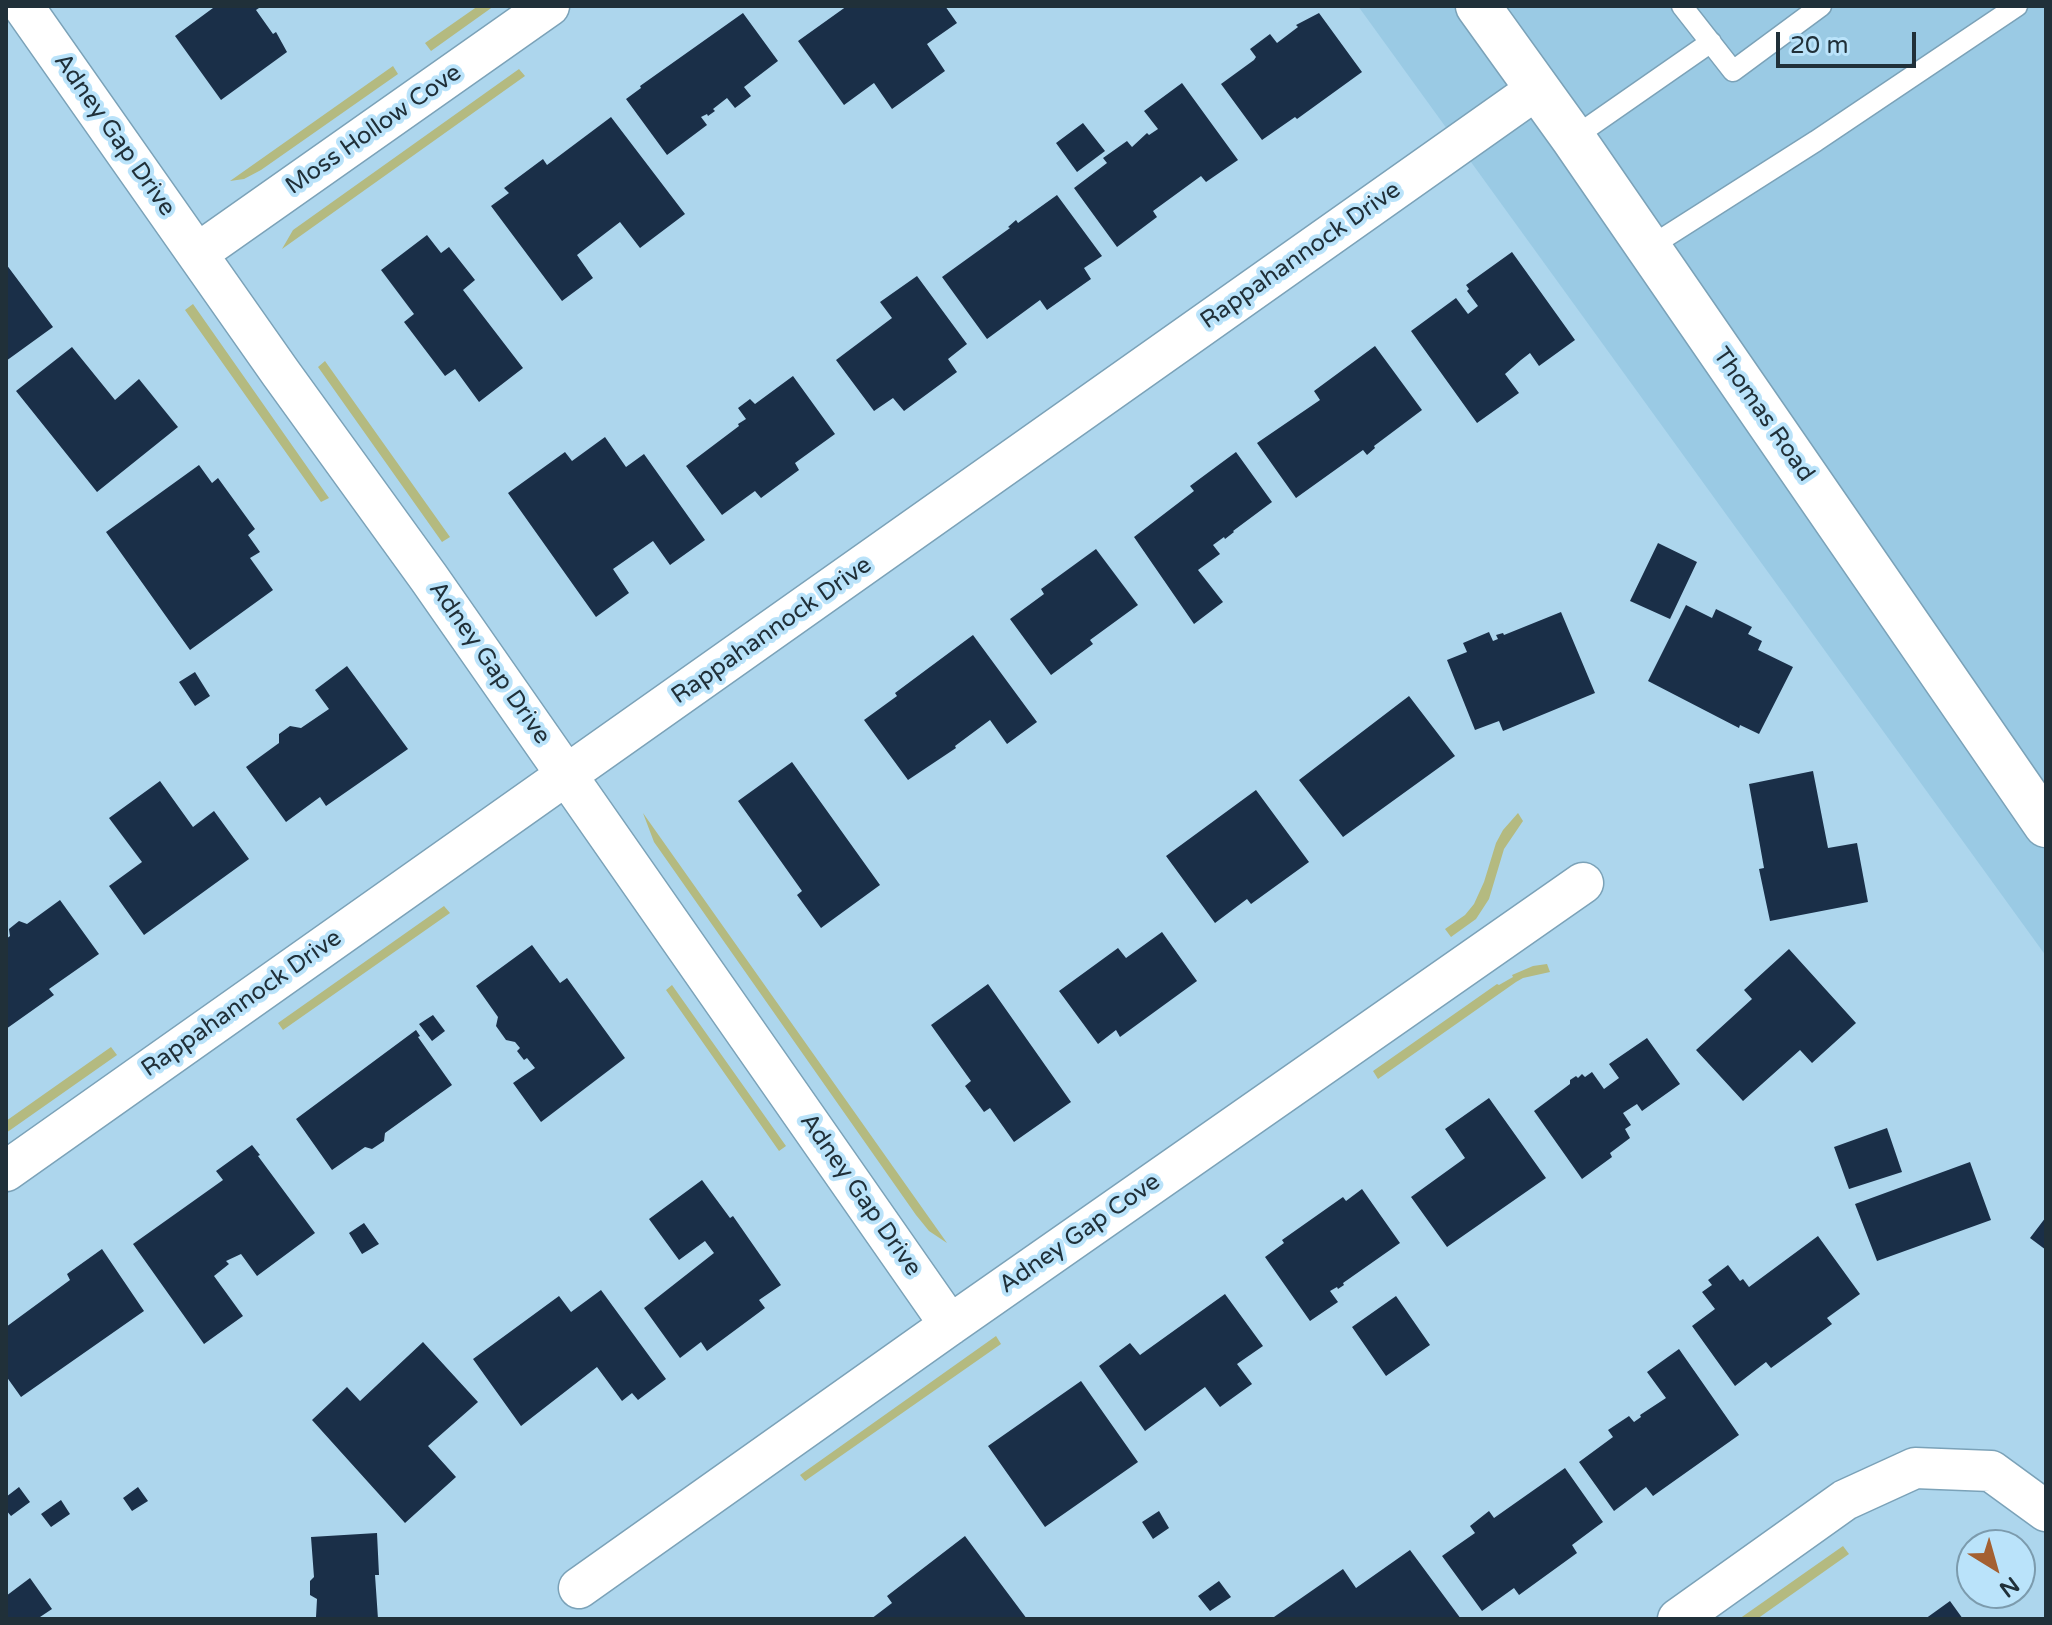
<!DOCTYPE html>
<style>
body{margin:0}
#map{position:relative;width:2052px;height:1625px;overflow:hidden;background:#add6ed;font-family:"Varela Round",sans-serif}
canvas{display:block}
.frame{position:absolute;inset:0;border:8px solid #203039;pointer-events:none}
.north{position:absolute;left:1956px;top:1529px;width:80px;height:80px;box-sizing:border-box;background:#bae3fa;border:2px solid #7c9bad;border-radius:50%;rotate:143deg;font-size:22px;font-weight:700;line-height:32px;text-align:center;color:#203039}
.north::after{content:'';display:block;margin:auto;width:28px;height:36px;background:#a46031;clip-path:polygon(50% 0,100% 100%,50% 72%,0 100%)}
.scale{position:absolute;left:1776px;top:32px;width:140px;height:36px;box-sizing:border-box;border:4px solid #203039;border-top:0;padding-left:10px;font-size:24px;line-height:28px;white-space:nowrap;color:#203039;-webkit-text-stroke:6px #bae3fa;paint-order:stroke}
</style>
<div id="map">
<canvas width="2052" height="1625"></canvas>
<div class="frame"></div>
<div class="north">N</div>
<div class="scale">20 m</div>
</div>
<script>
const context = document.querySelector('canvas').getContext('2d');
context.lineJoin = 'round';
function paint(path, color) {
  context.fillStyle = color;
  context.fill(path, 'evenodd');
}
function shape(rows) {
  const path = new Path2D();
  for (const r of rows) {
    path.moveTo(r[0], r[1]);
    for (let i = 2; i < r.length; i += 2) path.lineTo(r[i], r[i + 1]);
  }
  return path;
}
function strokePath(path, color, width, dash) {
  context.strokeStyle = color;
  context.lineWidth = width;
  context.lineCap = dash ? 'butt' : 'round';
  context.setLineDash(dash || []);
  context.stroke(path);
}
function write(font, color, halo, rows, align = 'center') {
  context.font = font + ' "Varela Round",sans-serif';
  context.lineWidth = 8;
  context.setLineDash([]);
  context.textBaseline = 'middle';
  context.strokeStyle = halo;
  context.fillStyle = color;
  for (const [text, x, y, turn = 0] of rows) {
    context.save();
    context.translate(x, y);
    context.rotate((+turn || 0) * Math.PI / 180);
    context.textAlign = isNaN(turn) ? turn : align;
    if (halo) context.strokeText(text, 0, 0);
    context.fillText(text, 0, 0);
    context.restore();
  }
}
const built = shape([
 [1358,6,2046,6,2046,956]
]);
const green = shape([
 [478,6,494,6,431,51,425,43],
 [393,66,398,74,261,170,244,179,230,181],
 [519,69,525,76,282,249,293,230],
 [193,304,329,498,321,502,185,310],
 [325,361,450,537,442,542,318,367],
 [643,813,947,1243,929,1231,916,1215,654,842],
 [1518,813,1523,821,1504,849,1489,899,1476,919,1451,937,1445,929,1465,915,1474,904,1484,882,1496,843,1503,830],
 [444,906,450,913,283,1030,278,1023],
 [1547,964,1550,972,1523,978,1516,982,1378,1079,1373,1071,1497,984,1499,985,1513,977,1512,975,1533,966],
 [672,985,786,1146,779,1151,666,990],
 [111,1047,117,1055,6,1133,6,1121],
 [996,1336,1001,1344,805,1481,800,1475],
 [1843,1546,1849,1554,1757,1619,1739,1619]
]);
const building = shape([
 [211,6,262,6,256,10,273,34,276,32,287,52,221,100,175,36,213,8],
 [847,6,945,6,957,23,927,44,945,71,892,109,874,83,844,105,798,41],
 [743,13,778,61,744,87,751,96,735,108,727,98,713,109,715,111,708,116,707,114,701,117,707,125,667,155,626,99,641,88,640,86],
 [1319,13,1362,72,1297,119,1295,117,1262,140,1221,84,1254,60,1256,57,1250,49,1270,34,1277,43,1298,27,1296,25],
 [1182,83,1238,160,1206,182,1201,176,1153,211,1157,217,1117,247,1074,188,1107,163,1103,158,1127,141,1132,147,1147,133,1149,135,1158,129,1144,111],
 [611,117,685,214,640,248,620,222,577,255,593,278,562,301,491,206,509,193,504,188,543,159,547,165],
 [1083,123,1105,151,1077,172,1056,143],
 [1057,195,1102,256,1084,268,1091,279,1047,310,1040,300,987,339,942,277,1010,228,1008,227,1016,220,1018,223],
 [427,235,441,253,449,247,475,280,463,290,523,368,479,402,455,369,445,376,404,322,414,314,381,270],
 [1512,252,1575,340,1539,366,1530,353,1521,360,1505,374,1519,393,1477,423,1411,331,1456,298,1468,314,1478,306,1467,291,1469,289,1466,285],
 [6,264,53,327,6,361],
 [917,276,967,344,948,359,957,372,904,411,893,398,874,411,836,360,892,318,880,302],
 [1375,346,1422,410,1374,446,1375,448,1367,455,1363,450,1296,498,1257,443,1320,400,1314,391],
 [72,347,115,400,139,379,178,427,97,492,16,391],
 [793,376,835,434,795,463,799,470,761,498,755,491,722,515,686,466,739,426,738,424,746,419,738,408,750,399,755,404],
 [605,437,626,467,644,454,705,540,670,565,653,541,613,569,629,593,596,617,508,493,565,452,572,461],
 [1236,452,1272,502,1233,531,1234,532,1225,539,1224,537,1213,545,1220,554,1198,570,1223,602,1194,624,1134,537,1194,491,1190,486],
 [199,465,212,483,218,478,255,529,248,535,260,552,250,558,273,590,190,650,106,532],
 [1658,543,1697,562,1670,619,1630,601],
 [1096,549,1138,605,1090,640,1093,644,1051,675,1010,619,1044,594,1041,589],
 [1686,605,1712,618,1716,609,1752,627,1748,634,1762,641,1758,650,1793,667,1759,734,1740,725,1739,728,1648,681],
 [1561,612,1595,693,1503,731,1499,721,1475,730,1447,660,1467,652,1463,643,1489,632,1493,641,1498,639,1496,635,1503,633,1504,635],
 [973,635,1037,722,1007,744,990,720,955,746,956,748,908,780,864,720,897,696,895,693],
 [347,666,408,749,326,806,320,797,286,822,246,767,279,743,279,734,290,726,301,728,329,709,315,690],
 [195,672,210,696,195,706,179,682],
 [1409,696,1455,756,1343,837,1299,780],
 [792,762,880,885,821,928,797,895,802,891,738,801],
 [1813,771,1828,848,1857,843,1868,902,1770,921,1759,869,1764,868,1749,784],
 [160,781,193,827,214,811,249,859,144,935,109,886,142,862,109,818],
 [1256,790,1309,862,1251,904,1247,899,1215,923,1166,856],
 [60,900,99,954,49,989,54,995,6,1029,6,939,10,936,9,929,19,921,27,924],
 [1162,932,1197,981,1120,1037,1116,1030,1098,1044,1059,991,1118,948,1126,958],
 [532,945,560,983,567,978,625,1058,541,1122,513,1083,535,1068,527,1058,524,1060,517,1051,520,1048,515,1042,506,1040,496,1026,498,1017,476,986],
 [1789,949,1856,1023,1812,1063,1800,1050,1743,1101,1696,1050,1752,999,1744,990],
 [988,984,1071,1102,1014,1142,990,1108,984,1112,965,1086,971,1081,931,1025],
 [433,1015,445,1031,432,1041,419,1024],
 [416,1030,420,1036,418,1037,452,1085,385,1133,384,1141,372,1149,365,1147,332,1170,296,1119],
 [1647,1038,1680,1084,1642,1111,1637,1104,1623,1113,1631,1125,1625,1129,1630,1138,1610,1153,1612,1157,1582,1179,1534,1111,1570,1084,1570,1080,1576,1076,1578,1078,1582,1074,1585,1077,1592,1072,1604,1089,1619,1078,1609,1064],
 [1489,1098,1546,1178,1447,1247,1411,1197,1465,1158,1445,1129],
 [1887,1128,1902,1172,1849,1189,1834,1147],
 [252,1145,260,1155,258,1156,315,1233,257,1276,241,1254,226,1261,229,1264,214,1276,243,1316,204,1344,133,1244,223,1180,216,1171],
 [1970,1162,1991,1220,1877,1261,1855,1204],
 [702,1180,730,1218,733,1216,781,1285,759,1300,765,1308,707,1351,701,1342,680,1358,644,1308,714,1253,705,1241,679,1260,649,1219],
 [1362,1189,1400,1243,1343,1283,1344,1285,1338,1289,1337,1287,1330,1291,1338,1302,1310,1321,1265,1257,1284,1243,1282,1240,1343,1197,1346,1201],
 [2046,1217,2046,1250,2030,1238],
 [364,1223,379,1244,362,1254,349,1233],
 [1818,1236,1860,1294,1827,1318,1832,1324,1771,1368,1766,1362,1735,1386,1692,1326,1715,1309,1702,1292,1712,1285,1708,1280,1728,1265,1740,1281,1743,1279,1749,1287],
 [102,1249,144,1311,21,1397,6,1376,6,1327,70,1280,67,1274],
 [601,1290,666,1379,638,1400,632,1393,622,1401,597,1367,521,1426,473,1359,559,1296,571,1312],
 [1225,1294,1263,1346,1237,1364,1252,1384,1220,1407,1205,1387,1145,1431,1099,1366,1130,1343,1140,1355],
 [1396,1296,1430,1345,1386,1376,1352,1327],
 [423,1342,478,1402,428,1446,456,1477,405,1523,312,1420,347,1387,360,1401],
 [1679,1349,1739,1435,1653,1496,1646,1487,1614,1511,1579,1462,1613,1437,1608,1430,1629,1416,1634,1422,1641,1417,1640,1415,1666,1398,1647,1372],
 [1081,1381,1138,1462,1045,1527,988,1446],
 [1565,1468,1603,1522,1572,1545,1577,1553,1519,1595,1514,1588,1482,1611,1442,1556,1475,1533,1470,1526,1489,1511,1494,1518],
 [19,1487,30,1502,11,1516,6,1510,6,1497],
 [138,1487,148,1501,132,1511,123,1498],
 [61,1500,70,1514,51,1527,41,1514],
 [1159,1511,1169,1528,1153,1539,1142,1522],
 [377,1533,379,1575,375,1575,378,1619,316,1617,317,1599,310,1595,310,1581,314,1577,311,1537],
 [965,1536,1027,1619,871,1619,892,1603,887,1596],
 [1410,1550,1461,1619,1276,1619,1274,1617,1343,1569,1356,1588],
 [30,1578,52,1609,37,1619,6,1619,6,1596],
 [1219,1581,1231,1597,1210,1611,1198,1596],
 [1950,1601,1963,1619,1925,1619]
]);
const service = shape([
 [1682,6,1733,71,1821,6],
 [1573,138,1711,42],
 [1648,248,1816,141,2017,6]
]);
const minor = shape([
 [23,6,280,372,429,578,950,1325],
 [198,253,549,6],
 [6,1171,1537,89],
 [579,1588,950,1325,1583,883],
 [1678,1619,1845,1500,1915,1468,1991,1471,2046,1511]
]);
const tertiary = shape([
 [1478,6,1573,138,2046,825]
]);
const streetNames = [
 ["Moss Hollow Cove",374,130,-35],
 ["Adney Gap Drive",114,135,55],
 ["Rappahannock Drive",1301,256,-35],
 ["Thomas Road",1763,415,55],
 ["Rappahannock Drive",772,631,-35],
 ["Adney Gap Drive",489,663,55],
 ["Rappahannock Drive",242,1004,-35],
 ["Adney Gap Drive",860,1195,55],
 ["Adney Gap Cove",1080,1234,-35]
];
paint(built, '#9acae4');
paint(green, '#b4ba80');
paint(building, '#1a2f48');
strokePath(service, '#7ba2b8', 23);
strokePath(minor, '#7ba2b8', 43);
strokePath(tertiary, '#7ba2b8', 47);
strokePath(service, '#fff', 20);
strokePath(minor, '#fff', 40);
strokePath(tertiary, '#fff', 44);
write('24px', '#203039', '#bae3fa', streetNames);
</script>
